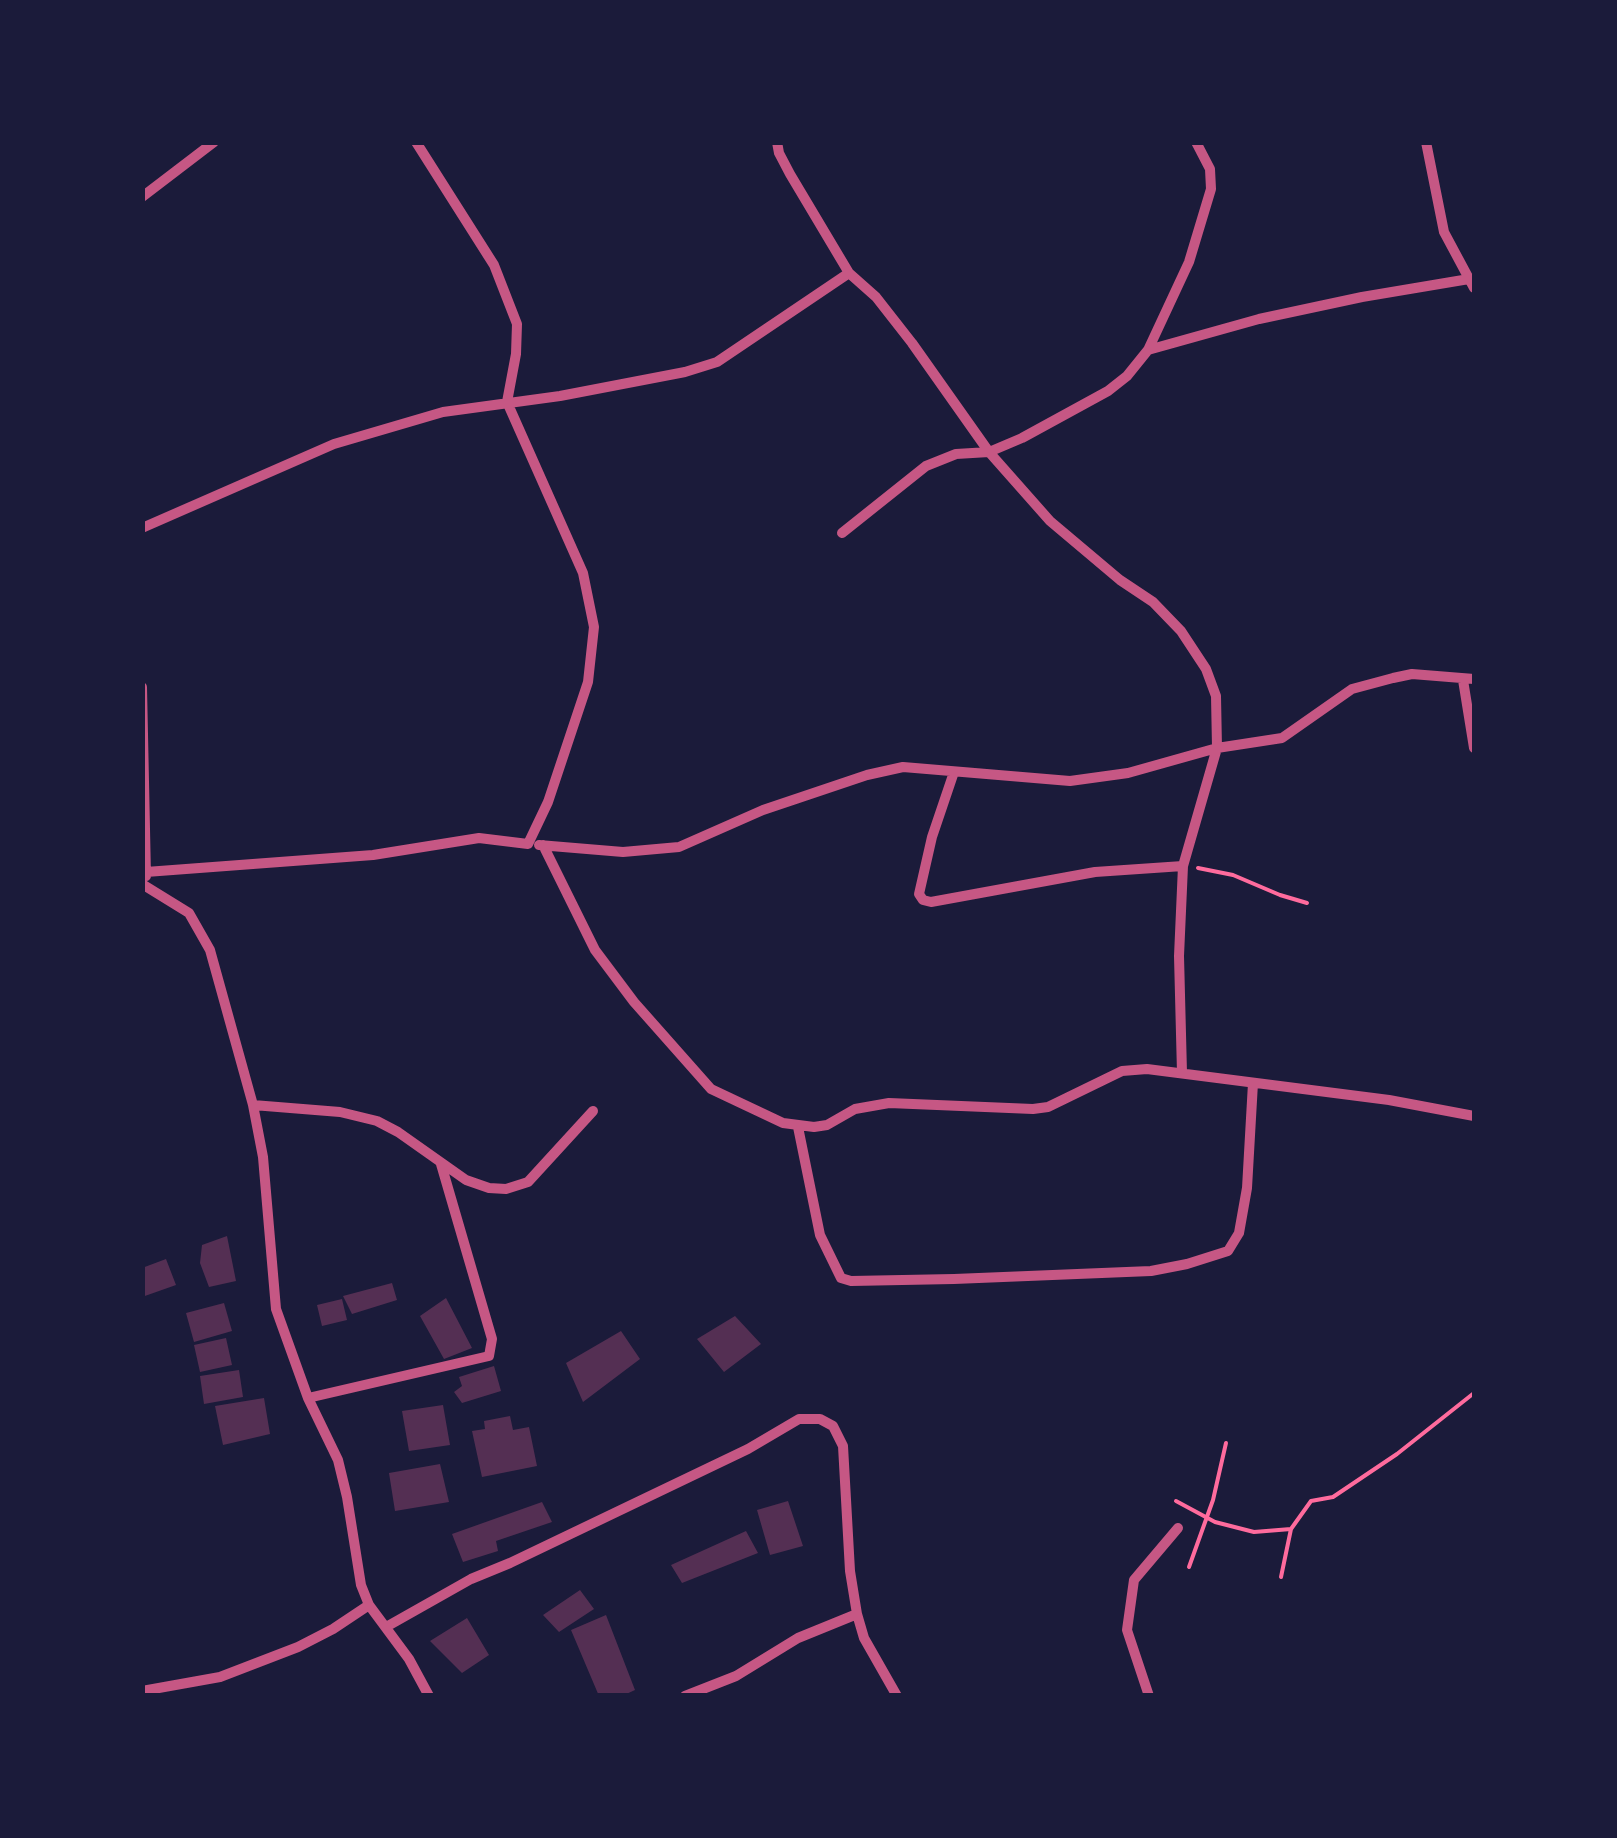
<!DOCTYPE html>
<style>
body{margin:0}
#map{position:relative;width:1617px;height:1838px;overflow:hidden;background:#1b1b3a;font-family:"PT Sans Narrow",sans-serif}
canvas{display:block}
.frame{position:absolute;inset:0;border:145px solid #1b1b3a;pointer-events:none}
</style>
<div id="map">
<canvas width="1617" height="1838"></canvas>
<div class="frame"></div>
</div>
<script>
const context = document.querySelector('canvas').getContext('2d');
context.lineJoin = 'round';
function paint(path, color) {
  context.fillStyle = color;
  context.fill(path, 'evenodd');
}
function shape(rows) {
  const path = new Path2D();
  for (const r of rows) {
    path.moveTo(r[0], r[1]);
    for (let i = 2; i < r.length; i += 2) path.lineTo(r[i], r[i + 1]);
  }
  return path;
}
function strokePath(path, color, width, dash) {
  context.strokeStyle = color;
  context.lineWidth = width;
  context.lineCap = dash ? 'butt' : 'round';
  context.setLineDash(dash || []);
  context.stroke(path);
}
const building = shape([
 [227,1236,236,1281,209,1287,200,1263,202,1245],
 [166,1259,176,1285,142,1297,142,1268],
 [392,1283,397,1300,352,1314,343,1296],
 [446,1298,472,1348,444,1359,420,1316],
 [342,1299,347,1320,322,1326,317,1305],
 [224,1303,232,1331,194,1342,186,1313],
 [735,1316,761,1344,724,1372,697,1339],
 [621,1331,640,1359,583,1402,566,1363],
 [226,1338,232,1365,200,1372,194,1345],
 [494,1366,501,1391,462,1403,454,1392,462,1386,459,1377],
 [239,1370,243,1397,204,1404,200,1376],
 [264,1398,270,1434,223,1445,215,1406],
 [443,1405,450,1445,409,1451,402,1411],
 [510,1416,513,1430,529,1427,537,1466,482,1477,472,1431,485,1429,484,1421],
 [440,1464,449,1502,395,1511,389,1473],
 [788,1501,803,1546,770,1555,757,1510],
 [542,1502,552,1522,496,1541,498,1551,463,1562,452,1534],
 [746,1531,758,1553,682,1583,671,1565],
 [580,1590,594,1609,559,1632,543,1615],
 [606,1615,635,1690,622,1696,599,1696,571,1630],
 [467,1618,489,1655,462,1673,430,1641]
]);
const path = shape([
 [1198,868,1233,875,1280,895,1307,903],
 [1176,1501,1215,1522,1254,1532,1291,1529],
 [1189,1567,1213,1500,1226,1443],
 [1281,1577,1291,1529,1311,1501,1333,1497,1397,1454,1474,1393]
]);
const minor = shape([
 [777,142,779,153,790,174,849,273,876,297,912,343,989,452,1050,521,1120,580,1153,602,1181,631,1206,669,1216,696,1217,748,1183,866,1179,956,1182,1073],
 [1426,142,1444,232,1474,288],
 [142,197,214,142],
 [1148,350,1259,319,1362,297,1469,279],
 [142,528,334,444,443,412,560,396,685,372,717,362,849,273],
 [842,533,926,466,956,454,989,452,1022,438,1108,391,1127,376,1148,350,1189,262,1211,189,1210,169,1196,142],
 [1463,680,1474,748],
 [142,687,146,876],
 [954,772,932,837,919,894,923,900,931,902,1095,872,1183,866],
 [539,845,623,852,679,847,763,810,867,775,903,767,1070,781,1128,773,1217,748,1282,738,1352,689,1393,678,1412,674,1474,679],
 [543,845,595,950,634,1002,711,1089,783,1123,814,1127,827,1125,855,1109,889,1103,1033,1109,1048,1107,1122,1071,1147,1069,1389,1100,1474,1116],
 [146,872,373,855,479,838,528,844,548,802,588,682,594,627,583,573,507,402,516,354,517,324,494,265,416,142],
 [142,884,189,913,210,950,253,1105,263,1157,276,1309,308,1398,338,1460,347,1497,361,1585,369,1605,409,1659,429,1696],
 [253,1105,340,1112,377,1121,398,1132,466,1180,489,1188,506,1189,528,1182,593,1111],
 [798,1127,820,1235,841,1278,851,1281,954,1279,1151,1271,1187,1264,1228,1251,1239,1233,1247,1188,1253,1083],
 [308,1398,489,1356,492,1339,441,1164],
 [386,1627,471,1579,510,1563,748,1449,799,1419,820,1419,833,1426,843,1446,850,1571,857,1614,864,1638,897,1696],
 [142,1691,220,1677,298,1647,333,1629,369,1605],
 [685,1696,736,1676,798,1638,857,1614],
 [1149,1696,1127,1630,1134,1580,1178,1528]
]);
paint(building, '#542f53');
strokePath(path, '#ff6b9d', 4);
strokePath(minor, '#c65784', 10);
</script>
